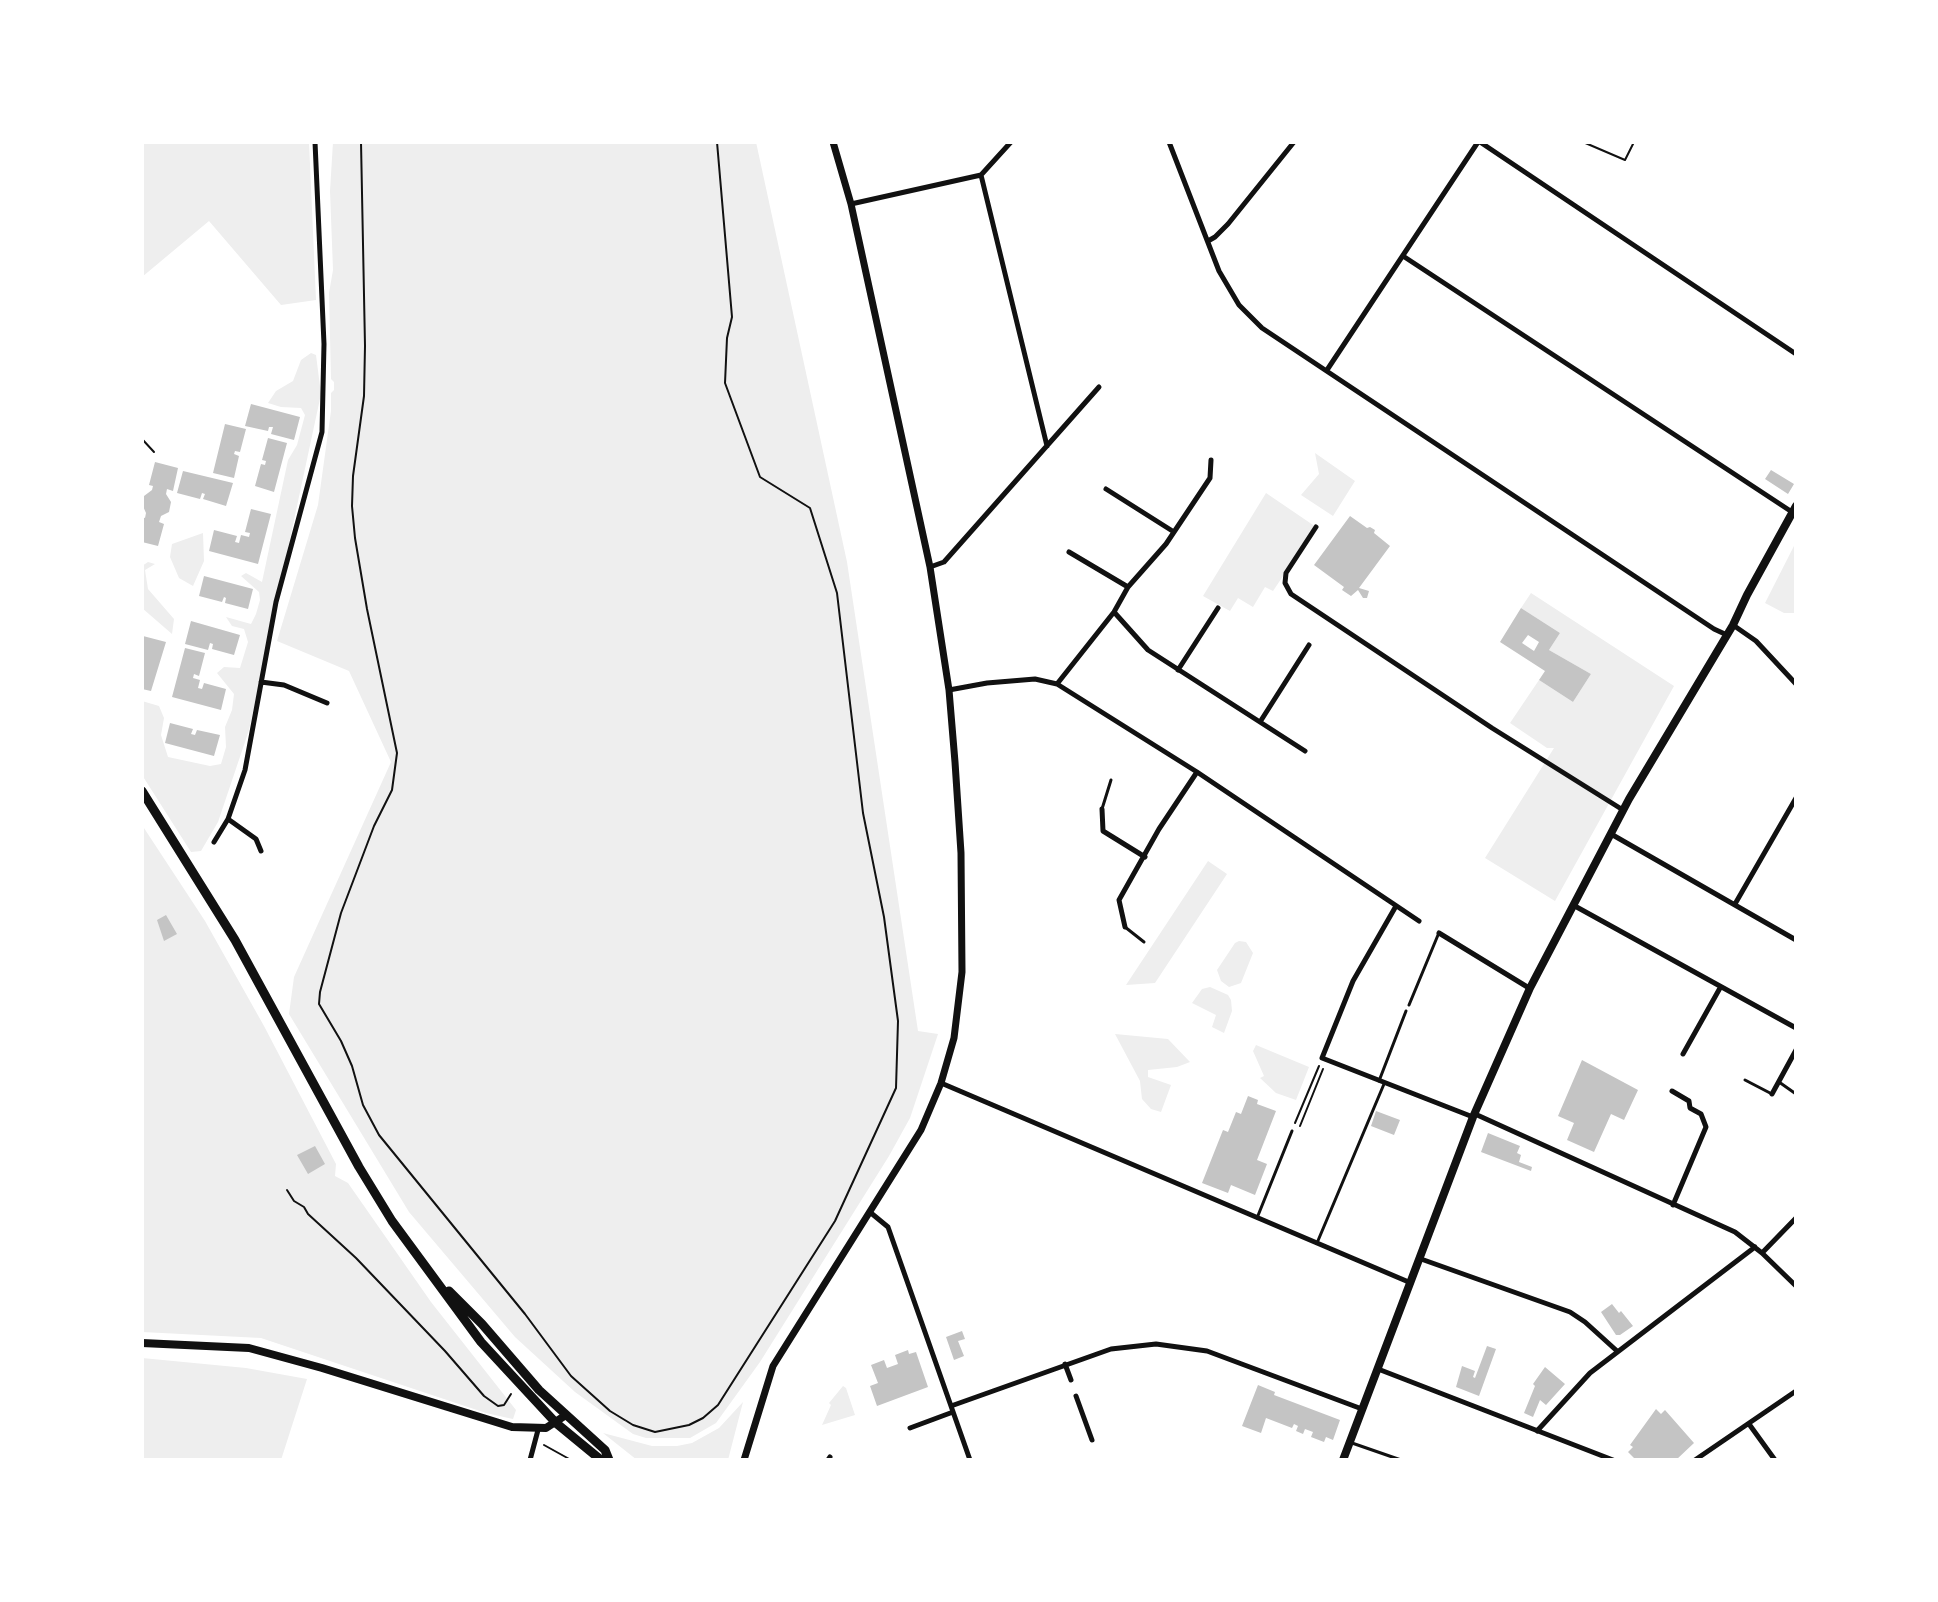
<!DOCTYPE html>
<style>
body{margin:0}
#map{position:relative;width:1938px;height:1602px;overflow:hidden;background:#fff;font-family:Cabin,sans-serif}
canvas{display:block}
.frame{position:absolute;inset:0;border:144px solid #fff;pointer-events:none}
</style>
<div id="map">
<canvas width="1938" height="1602"></canvas>
<div class="frame"></div>
</div>
<script>
const context = document.querySelector('canvas').getContext('2d');
context.lineJoin = 'round';
function paint(path, color) {
  context.fillStyle = color;
  context.fill(path, 'evenodd');
}
function shape(rows) {
  const path = new Path2D();
  for (const r of rows) {
    path.moveTo(r[0], r[1]);
    for (let i = 2; i < r.length; i += 2) path.lineTo(r[i], r[i + 1]);
  }
  return path;
}
function strokePath(path, color, width, dash) {
  context.strokeStyle = color;
  context.lineWidth = width;
  context.lineCap = dash ? 'butt' : 'round';
  context.setLineDash(dash || []);
  context.stroke(path);
}
const green = shape([
 [142,142,309,142,316,300,281,305,209,221,142,277],
 [333,142,756,142,847,562,918,1031,938,1034,910,1118,889,1156,760,1362,716,1423,690,1438,646,1438,633,1434,575,1392,515,1337,409,1212,289,1014,294,977,391,762,349,671,277,641,318,505,331,411,331,393,334,390,334,382,331,379,329,293,333,270,330,191],
 [311,353,316,355,321,394,249,730,218,822,201,851,191,852,142,775,142,701,159,706,164,718,161,735,168,757,210,766,221,764,226,747,225,727,232,710,234,694,217,673,224,667,240,668,248,642,244,629,232,626,226,617,251,624,256,614,260,600,259,592,241,576,246,573,262,582,288,460,297,445,305,415,301,408,281,407,268,403,276,391,293,381,301,360],
 [1315,453,1355,481,1333,516,1301,495,1319,474],
 [1266,493,1316,527,1273,591,1265,587,1253,607,1238,598,1230,611,1203,596],
 [203,533,204,561,193,586,179,578,170,557,172,544],
 [1796,542,1796,613,1784,613,1765,603],
 [148,562,155,564,145,570,148,589,174,619,172,634,142,608,142,566],
 [1531,593,1674,686,1555,901,1485,858,1554,748,1547,748,1510,723,1539,680,1573,702,1591,674,1549,650,1560,633,1521,608],
 [142,825,205,921,264,1026,336,1164,335,1176,348,1183,431,1302,516,1410,513,1419,486,1413,261,1338,142,1332],
 [1208,861,1227,874,1155,983,1126,985],
 [1239,941,1246,942,1253,953,1241,983,1229,987,1221,981,1217,970,1235,943],
 [1210,987,1228,995,1231,1000,1232,1011,1224,1033,1212,1027,1216,1015,1192,1003,1202,989],
 [1115,1034,1168,1039,1190,1062,1177,1067,1148,1070,1148,1077,1171,1085,1161,1112,1151,1109,1142,1099,1140,1081],
 [1256,1045,1309,1067,1296,1100,1276,1093,1260,1078,1264,1076,1253,1051],
 [142,1358,246,1368,307,1379,281,1460,142,1460],
 [843,1386,846,1388,855,1415,822,1425,831,1405,829,1403],
 [743,1402,728,1460,637,1460,603,1433,652,1446,677,1446,692,1443,719,1428]
]);
const building = shape([
 [251,404,300,417,294,440,271,434,273,427,269,427,268,431,245,426],
 [225,424,246,429,240,452,235,451,234,454,239,456,234,478,213,473],
 [268,438,287,443,274,492,255,486,261,464,265,465,266,461,262,460],
 [155,462,178,468,173,491,167,489,166,494,171,502,169,512,161,516,159,522,164,524,158,546,142,542,142,517,145,518,146,513,142,504,144,496,152,490,153,486,149,485],
 [1771,470,1794,484,1788,494,1765,479],
 [183,471,233,483,226,506,203,499,205,494,202,493,200,499,177,493],
 [251,509,271,514,258,564,209,551,214,530,237,536,235,542,239,543,241,535,249,537,250,533,245,532],
 [1350,516,1367,528,1370,527,1375,530,1374,533,1390,546,1359,588,1369,591,1367,598,1363,598,1358,590,1351,596,1342,590,1344,587,1314,565],
 [204,576,253,589,248,609,225,603,226,598,224,597,222,602,199,596],
 [1521,608,1560,633,1549,650,1591,674,1573,702,1539,680,1545,671,1500,642],
 [1528,635,1539,642,1534,651,1522,643],
 [191,621,240,635,234,655,212,649,213,644,210,643,208,650,185,644],
 [143,636,166,642,151,691,142,689],
 [185,648,205,653,199,676,194,674,193,678,200,680,198,688,202,689,204,683,226,689,221,710,172,697],
 [170,723,193,729,191,734,195,735,197,730,220,735,214,756,165,743],
 [166,915,177,934,164,941,157,920],
 [1582,1060,1638,1090,1624,1120,1611,1114,1594,1152,1567,1140,1574,1123,1558,1116],
 [1248,1096,1258,1100,1257,1104,1276,1111,1257,1160,1267,1164,1255,1195,1231,1185,1228,1193,1202,1183,1223,1130,1228,1132,1236,1112,1241,1114],
 [1376,1111,1400,1120,1394,1135,1371,1126],
 [1488,1133,1520,1146,1517,1153,1521,1155,1519,1162,1532,1167,1531,1171,1481,1152],
 [315,1146,325,1164,308,1174,297,1155],
 [1612,1304,1619,1313,1621,1311,1633,1326,1620,1335,1616,1335,1601,1312],
 [962,1331,965,1339,958,1341,964,1356,954,1360,946,1337],
 [1487,1346,1496,1349,1479,1396,1456,1387,1462,1366,1475,1371,1473,1377,1475,1378],
 [908,1350,909,1354,916,1352,928,1387,877,1406,870,1386,878,1383,871,1365,884,1360,887,1368,898,1364,895,1355],
 [1545,1367,1565,1384,1546,1405,1540,1400,1533,1417,1524,1413,1535,1386,1533,1384],
 [1258,1385,1275,1392,1274,1395,1340,1420,1333,1440,1326,1437,1324,1442,1311,1437,1313,1432,1305,1429,1303,1434,1296,1431,1298,1426,1294,1424,1292,1428,1266,1418,1261,1433,1242,1426],
 [1656,1409,1661,1414,1665,1410,1694,1443,1676,1460,1636,1460,1628,1452,1633,1447,1630,1445]
]);
const path = shape([
 [361,142,365,346,364,396,353,476,352,506,355,538,367,609,397,753,392,790,374,826,341,913,320,992,319,1004,341,1041,352,1066,363,1105,379,1135,525,1314,571,1376,610,1411,633,1425,655,1432,689,1425,703,1418,718,1405,835,1221,896,1088,898,1021,884,917,863,813,837,593,810,508,760,477,725,383,727,338,732,317,717,142],
 [1583,142,1625,160,1634,142],
 [142,439,154,452],
 [1295,1123,1319,1066],
 [1300,1126,1323,1069],
 [287,1190,294,1201,304,1207,308,1214,356,1258,445,1351,484,1396,498,1406,504,1405,511,1394],
 [544,1445,571,1460]
]);
const service = shape([
 [1102,809,1111,780],
 [1125,927,1144,942],
 [1409,1005,1438,935],
 [1745,1080,1770,1093],
 [1379,1081,1406,1011],
 [1779,1082,1796,1094],
 [1257,1218,1292,1131],
 [1317,1243,1384,1084],
 [1352,1443,1401,1460]
]);
const minor = shape([
 [1169,142,1219,271,1239,305,1262,328,1714,629,1727,635],
 [1480,142,1796,354],
 [981,175,1047,446],
 [851,204,981,175,1011,142],
 [1208,241,1215,237,1228,224,1294,142],
 [1403,256,1792,512],
 [1327,370,1478,142],
 [1106,489,1174,532],
 [1316,527,1286,573,1285,583,1291,594,1492,728,1623,810],
 [1069,552,1128,587],
 [930,567,944,562,1099,387],
 [1114,612,1148,650,1305,751],
 [1733,625,1756,641,1796,684],
 [1178,670,1218,608],
 [261,682,284,685,327,703],
 [1057,684,1114,612,1128,587,1166,544,1210,478,1211,460],
 [949,690,987,683,1035,679,1057,684,1197,772,1419,921],
 [1260,722,1309,645],
 [1102,809,1103,831,1145,857],
 [228,819,256,839,261,851],
 [1611,834,1796,940],
 [214,842,228,819,245,770,276,602,322,432,324,344,315,142],
 [1735,904,1796,798],
 [1573,905,1796,1028],
 [1396,906,1353,981,1322,1058,1473,1117],
 [1125,927,1119,900,1159,829,1197,772],
 [1439,933,1529,988],
 [1683,1054,1720,988],
 [941,1083,1411,1283],
 [1672,1091,1689,1101,1690,1108,1701,1114,1706,1127,1673,1205],
 [1772,1094,1796,1050],
 [1475,1114,1735,1232,1762,1253,1796,1286],
 [871,1213,888,1227,970,1460],
 [1762,1253,1796,1218],
 [1421,1259,1570,1312,1585,1322,1617,1351],
 [1065,1364,1071,1380],
 [1378,1369,1613,1460],
 [1076,1396,1092,1440],
 [951,1406,1111,1349,1156,1344,1207,1351,1362,1409],
 [1749,1424,1775,1460],
 [910,1428,953,1412],
 [1537,1431,1590,1373,1755,1247],
 [530,1460,538,1430],
 [828,1460,830,1457],
 [1695,1460,1796,1391]
]);
const tertiary = shape([
 [744,1460,773,1366,921,1130,941,1083,954,1038,962,972,961,853,955,762,949,690,930,567,851,204,833,142]
]);
const secondary = shape([
 [142,1343,249,1348,322,1368,512,1427,546,1428,566,1415],
 [1343,1460,1473,1117,1530,988,1629,799,1733,625,1747,595,1796,506]
]);
const primary = shape([
 [142,791,235,940,359,1167,392,1221,481,1342,556,1423,601,1460],
 [449,1291,482,1324,539,1390,605,1450,609,1460]
]);
paint(green, '#eee');
paint(building, '#c4c4c4');
strokePath(path, '#111', 2);
strokePath(service, '#111', 3);
strokePath(minor, '#111', 5);
strokePath(tertiary, '#111', 7);
strokePath(secondary, '#111', 8);
strokePath(primary, '#111', 9);
</script>
